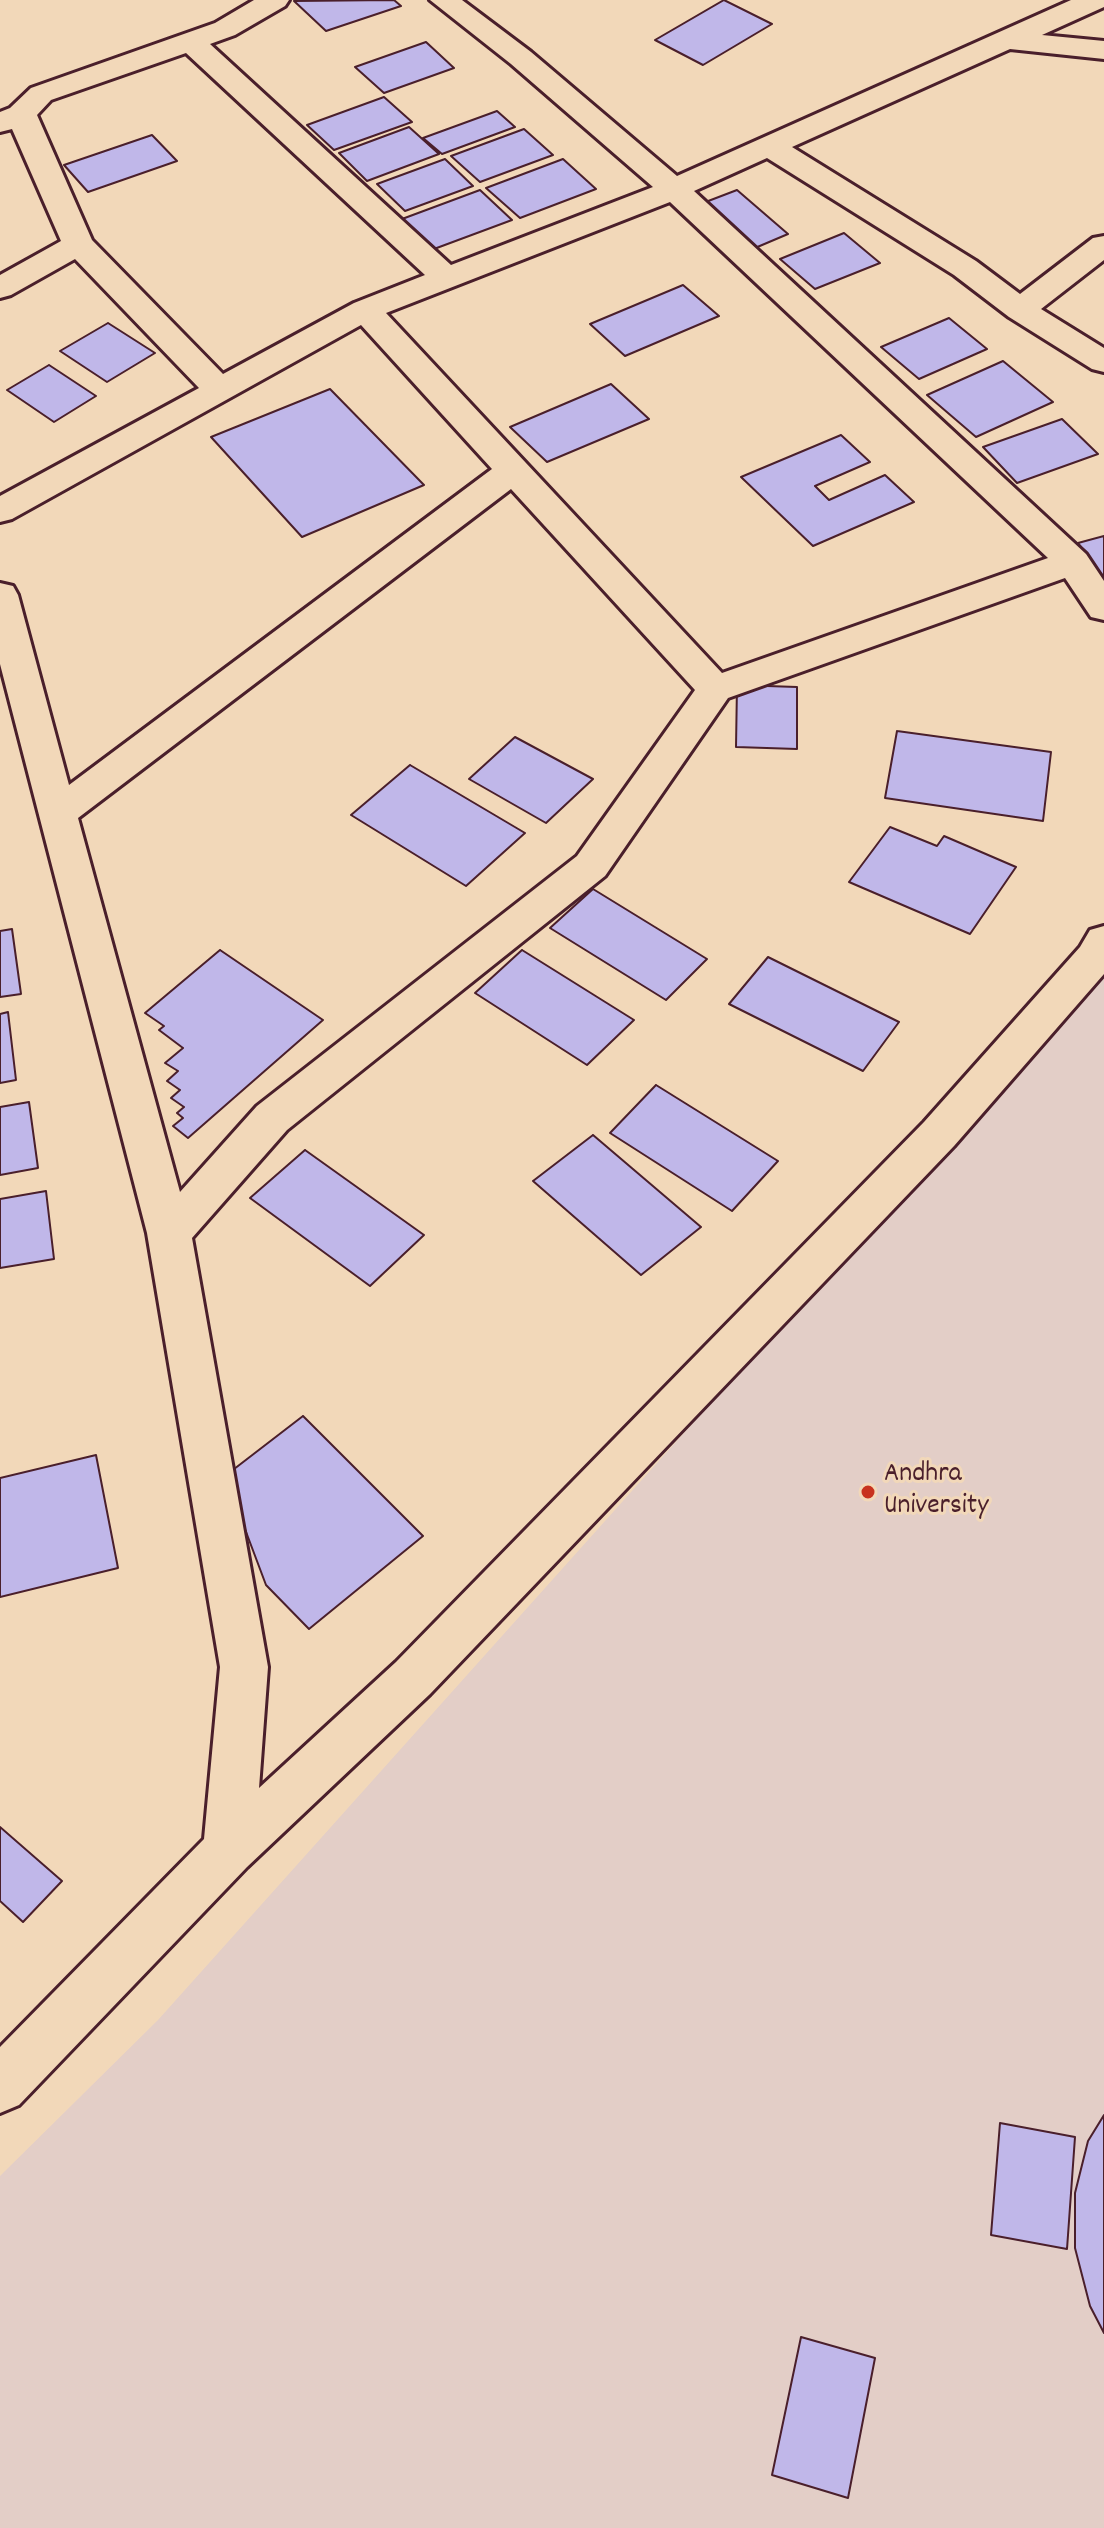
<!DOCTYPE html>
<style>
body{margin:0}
canvas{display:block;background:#f2d8b9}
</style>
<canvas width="1104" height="2528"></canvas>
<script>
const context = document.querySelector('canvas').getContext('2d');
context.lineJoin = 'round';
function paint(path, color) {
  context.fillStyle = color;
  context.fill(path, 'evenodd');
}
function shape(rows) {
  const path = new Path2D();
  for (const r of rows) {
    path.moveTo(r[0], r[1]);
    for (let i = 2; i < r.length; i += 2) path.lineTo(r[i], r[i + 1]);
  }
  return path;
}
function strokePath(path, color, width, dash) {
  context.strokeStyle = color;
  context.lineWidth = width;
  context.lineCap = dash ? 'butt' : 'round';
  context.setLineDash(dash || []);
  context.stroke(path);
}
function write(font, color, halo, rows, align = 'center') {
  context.font = font + ' Dekko,sans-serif';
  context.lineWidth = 6;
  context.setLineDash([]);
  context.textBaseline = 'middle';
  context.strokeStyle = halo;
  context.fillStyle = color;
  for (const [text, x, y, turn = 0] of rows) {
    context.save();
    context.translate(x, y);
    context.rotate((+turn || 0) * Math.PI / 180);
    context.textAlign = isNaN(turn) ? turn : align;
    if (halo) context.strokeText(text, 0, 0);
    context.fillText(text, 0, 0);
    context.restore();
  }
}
const built = shape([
 [1104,964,1104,2528,0,2528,0,2176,158,2020]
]);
const building = shape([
 [394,0,401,6,326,31,294,1,394,0],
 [724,0,772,24,703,65,655,40,724,0],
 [426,42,454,68,384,93,355,67,426,42],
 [384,97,412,122,334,150,307,125,384,97],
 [497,111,515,127,442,154,423,138,497,111],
 [409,127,439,154,367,181,339,153,409,127],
 [524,129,553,155,480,182,451,156,524,129],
 [152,135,177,161,88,192,64,165,152,135],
 [445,159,473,186,405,211,377,184,445,159],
 [563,159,596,189,520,218,486,188,563,159],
 [480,190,512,220,434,249,402,219,480,190],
 [737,190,788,234,755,248,703,203,737,190],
 [844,233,880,263,815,289,780,259,844,233],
 [683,285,719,316,625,356,590,324,683,285],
 [949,318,987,349,919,379,881,347,949,318],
 [108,323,155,353,107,382,60,351,108,323],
 [1003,361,1053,402,976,437,927,395,1003,361],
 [49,365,96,396,54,422,7,390,49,365],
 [611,384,649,419,547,462,510,427,611,384],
 [330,389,424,485,302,537,211,437,330,389],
 [1062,419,1098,454,1017,483,983,447,1062,419],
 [841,435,870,462,815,486,829,500,885,475,914,502,813,546,741,477,841,435],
 [1104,536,1104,578,1078,543,1104,536],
 [737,685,797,687,797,749,736,747,737,685],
 [897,731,1051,752,1043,821,885,798,897,731],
 [515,737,593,779,546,823,469,779,515,737],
 [410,765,525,833,466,886,351,815,410,765],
 [890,827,937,846,944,836,1016,867,970,934,849,882,890,827],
 [593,889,707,959,666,1000,550,928,593,889],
 [12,929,21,994,0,997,0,931,12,929],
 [220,950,323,1020,188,1138,173,1126,183,1118,177,1113,184,1107,171,1098,180,1090,167,1081,178,1071,165,1063,183,1048,159,1030,164,1026,145,1013,220,950],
 [522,950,634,1020,587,1065,475,993,522,950],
 [768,957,899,1022,863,1071,729,1004,768,957],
 [8,1012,16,1080,0,1083,0,1014,8,1012],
 [656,1085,778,1161,732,1211,610,1133,656,1085],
 [29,1102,38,1168,0,1175,0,1107,29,1102],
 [593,1135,701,1227,641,1275,533,1181,593,1135],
 [305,1150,424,1235,370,1286,250,1198,305,1150],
 [46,1191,54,1259,0,1268,0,1199,46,1191],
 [303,1416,423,1536,309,1629,266,1585,225,1476,303,1416],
 [96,1455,118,1568,0,1597,0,1478,96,1455],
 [0,1827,62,1881,23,1922,0,1901,0,1827],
 [1104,2115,1104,2333,1090,2306,1075,2248,1075,2193,1088,2141,1104,2115],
 [1000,2123,1075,2137,1067,2249,991,2235,1000,2123],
 [801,2337,875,2358,848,2498,772,2475,801,2337]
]);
const minor = shape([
 [254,0,289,0,285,6,235,35,210,44,451,265,653,187,511,64,430,0,462,0,531,52,677,176,1071,0,1104,0,1104,7,1042,35,1104,41,1104,59,1010,49,792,147,976,261,1020,294,1093,238,1104,236,1104,260,1041,309,1104,348,1104,372,1092,369,1009,317,954,275,767,158,694,191,1086,554,1104,581,1104,620,1091,617,1065,578,728,698,605,876,287,1130,192,1238,268,1667,259,1788,396,1662,924,1122,1080,947,1090,930,1104,926,1104,974,954,1146,430,1694,247,1867,19,2105,0,2113,0,2047,204,1839,220,1667,147,1233,0,664,0,583,13,586,18,595,69,785,492,469,361,325,12,519,0,522,0,496,199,388,75,259,11,295,0,298,0,275,61,241,12,129,0,132,0,112,10,108,31,88,215,23,254,0],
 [186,53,425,275,354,303,223,374,92,240,37,115,51,100,186,53],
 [670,202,1048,558,722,673,386,313,670,202],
 [511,489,695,690,577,856,257,1106,180,1192,78,818,511,489]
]);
const markers = [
 [868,1492,8,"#c8321e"]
];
const poiNames = [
 ["Andhra",884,1476],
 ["University",884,1508]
];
paint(built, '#e3cec7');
paint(building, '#c0b7e9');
strokePath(building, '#4a1f2b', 2);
strokePath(minor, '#4a1f2b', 6);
paint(minor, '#f2d8b9');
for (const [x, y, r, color] of markers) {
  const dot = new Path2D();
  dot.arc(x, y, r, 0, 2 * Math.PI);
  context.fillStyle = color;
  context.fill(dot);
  strokePath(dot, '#f2d8b9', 3);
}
write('28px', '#4a1f2b', '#f2d8b9', poiNames, 'left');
</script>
